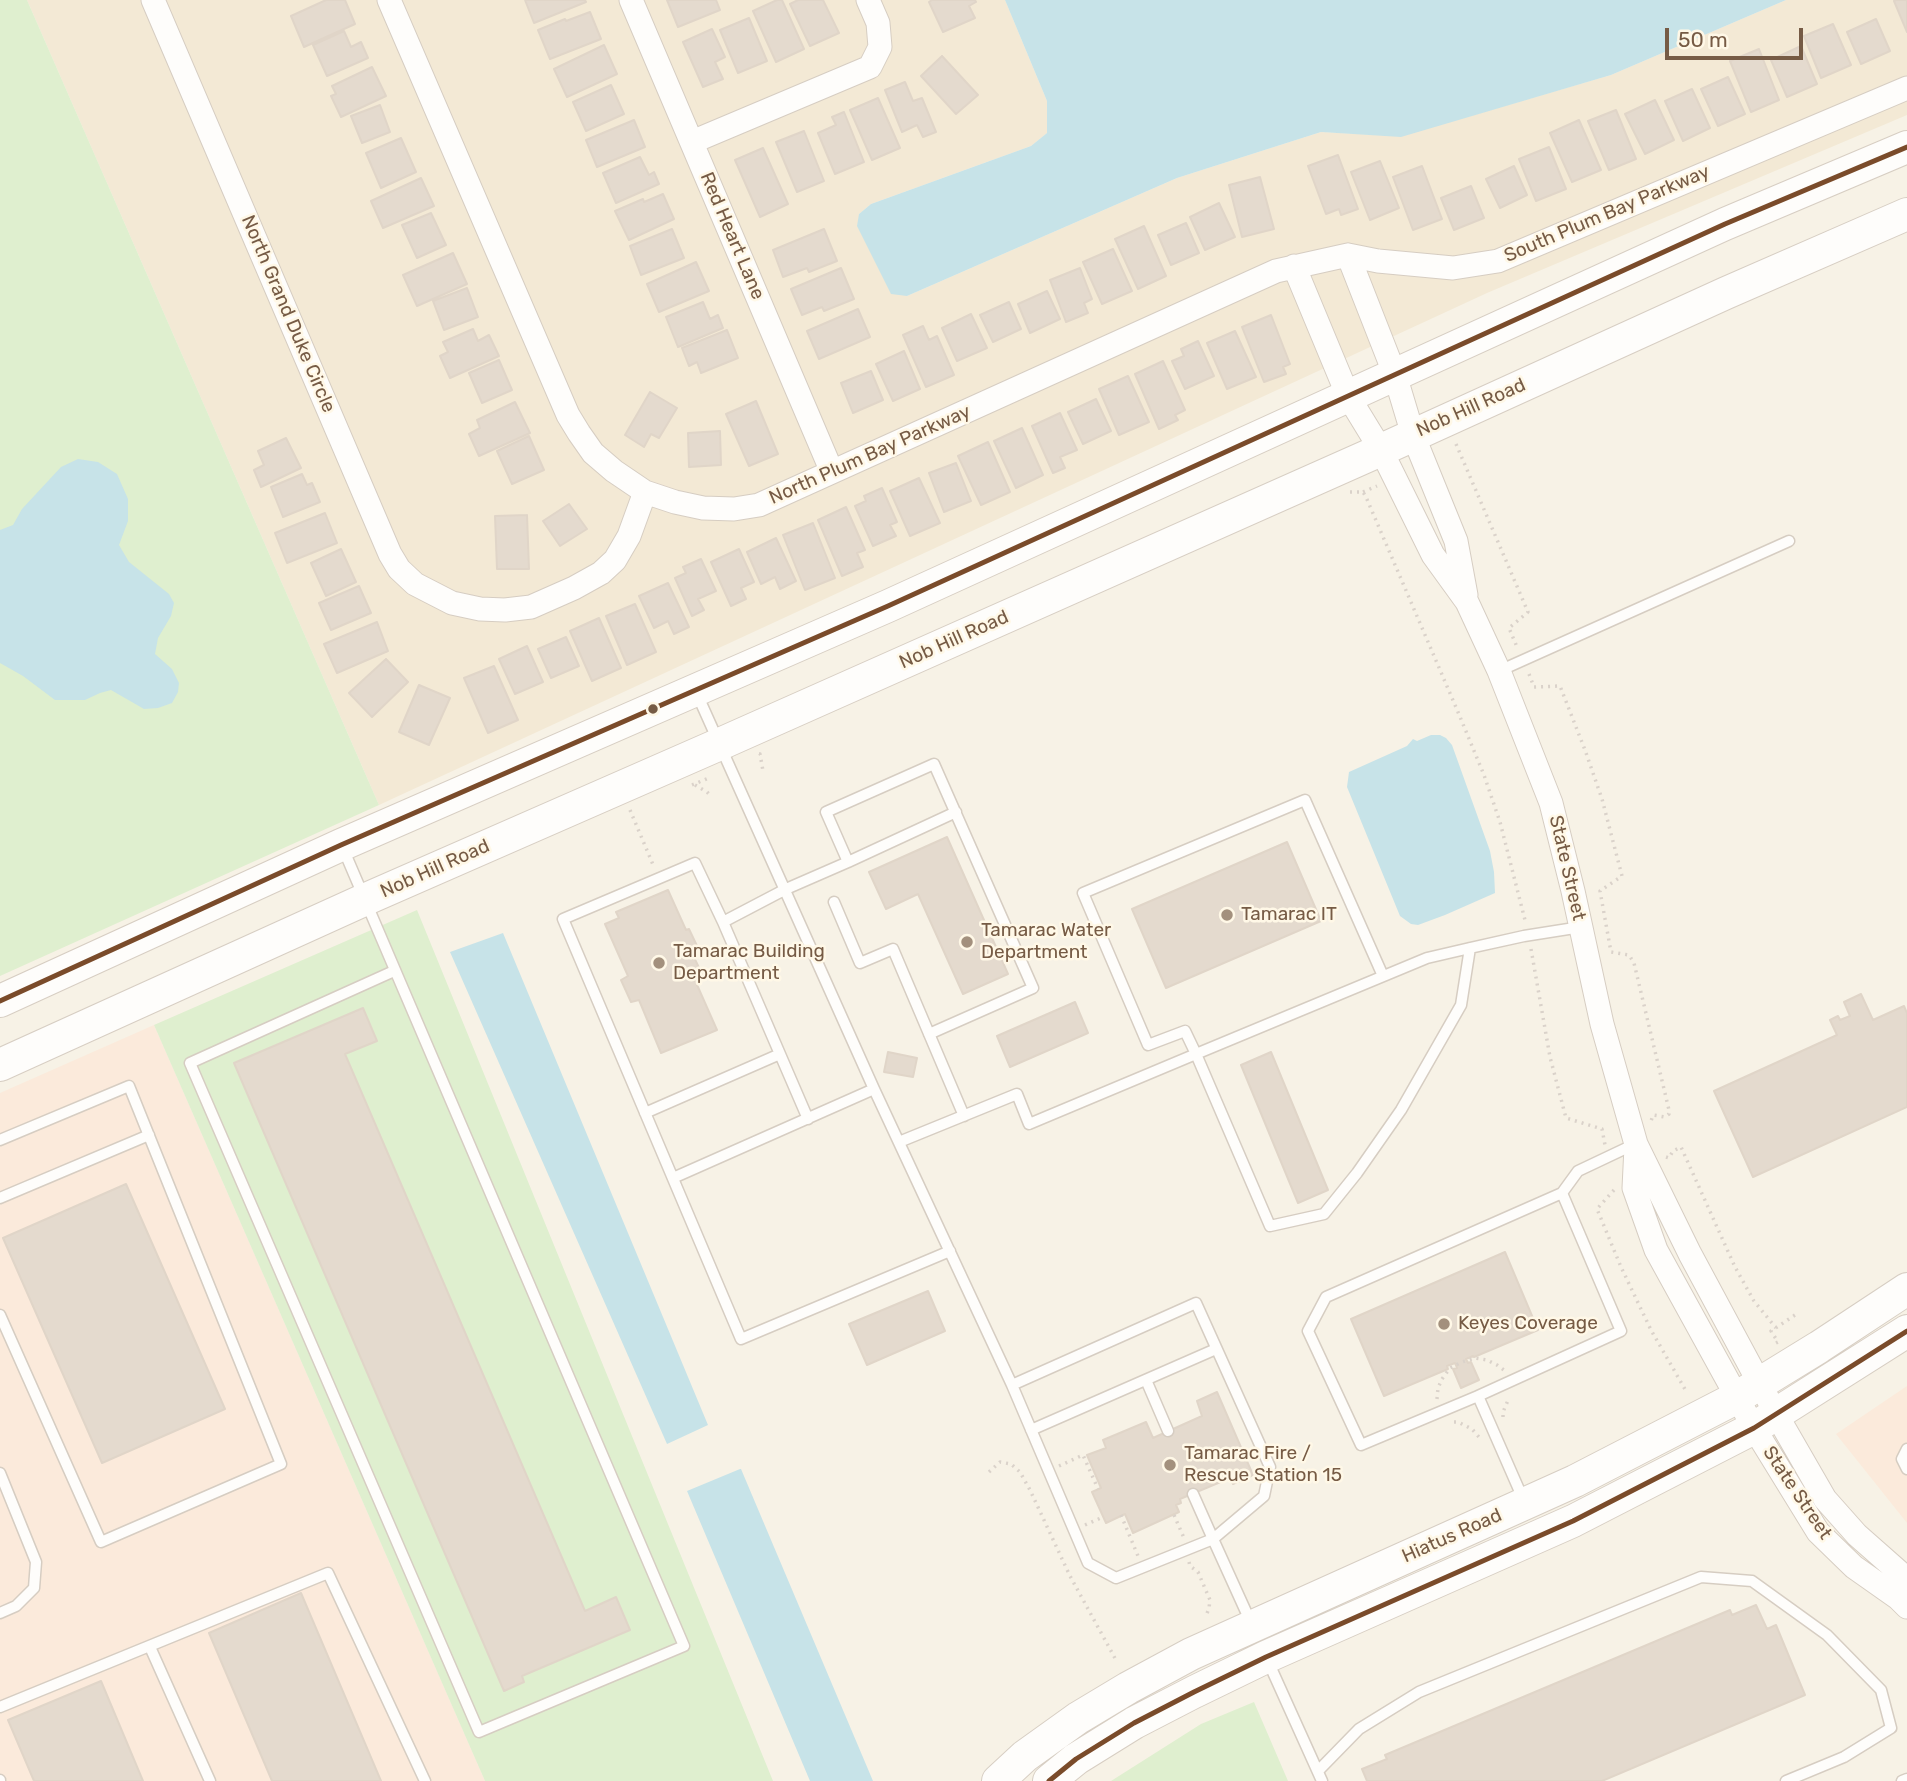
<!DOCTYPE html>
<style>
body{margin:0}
#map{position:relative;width:1907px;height:1781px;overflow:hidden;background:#f7f2e6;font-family:Rubik,sans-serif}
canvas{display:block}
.scale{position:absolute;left:1665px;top:28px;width:138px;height:32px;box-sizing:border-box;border:4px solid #765b45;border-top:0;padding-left:9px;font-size:21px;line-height:24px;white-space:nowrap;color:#765b45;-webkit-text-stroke:5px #fff8e7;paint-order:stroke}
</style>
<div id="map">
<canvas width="1907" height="1781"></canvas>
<div class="scale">50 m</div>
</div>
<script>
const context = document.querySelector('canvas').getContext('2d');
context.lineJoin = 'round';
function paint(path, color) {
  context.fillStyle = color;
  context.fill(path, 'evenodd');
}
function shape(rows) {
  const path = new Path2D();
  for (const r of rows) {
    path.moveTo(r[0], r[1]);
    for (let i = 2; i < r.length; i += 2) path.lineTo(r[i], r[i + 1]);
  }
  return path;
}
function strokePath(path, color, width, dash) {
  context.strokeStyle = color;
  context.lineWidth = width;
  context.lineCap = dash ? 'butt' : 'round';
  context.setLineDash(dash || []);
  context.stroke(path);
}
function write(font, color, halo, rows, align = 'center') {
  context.font = font + ' Rubik,sans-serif';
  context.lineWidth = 5;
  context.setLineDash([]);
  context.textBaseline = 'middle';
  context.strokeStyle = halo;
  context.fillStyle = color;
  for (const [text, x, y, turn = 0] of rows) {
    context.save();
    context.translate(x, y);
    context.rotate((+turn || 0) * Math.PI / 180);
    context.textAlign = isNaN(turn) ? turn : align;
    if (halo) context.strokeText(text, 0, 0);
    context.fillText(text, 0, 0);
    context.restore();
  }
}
const residential = shape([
 [27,0,1005,0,1047,101,1047,133,1031,146,871,204,859,214,907,296,1177,178,1321,132,1401,136,1611,75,1786,0,1907,0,1907,115,1487,293,379,805]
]);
const commercial = shape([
 [154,1025,485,1781,0,1781,0,1093],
 [1907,1386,1907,1523,1836,1434]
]);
const green = shape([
 [0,0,27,0,379,805,0,976],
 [417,910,773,1781,485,1781,154,1025],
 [1254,1702,1288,1781,1111,1781,1201,1724]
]);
const water = shape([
 [1005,0,1786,0,1611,75,1401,137,1321,132,1177,178,907,296,891,294,857,226,859,214,871,204,1031,146,1047,133,1047,101],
 [78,459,98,462,117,474,128,499,128,521,119,545,129,562,169,594,174,603,171,616,158,638,155,654,172,669,179,683,178,692,172,703,158,708,144,709,111,690,100,693,85,700,55,700,23,676,0,663,0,530,13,525,22,509,61,467],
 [1431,735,1440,735,1446,738,1452,745,1490,851,1494,872,1495,893,1445,915,1418,925,1411,924,1400,916,1347,787,1349,772,1407,746,1413,739,1417,741],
 [503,933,708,1425,667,1444,450,952],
 [740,1469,741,1469,873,1781,810,1781,687,1491]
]);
const building = shape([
 [326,0,345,0,355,24,304,47,291,16,326,0],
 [525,0,585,0,586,2,534,23,525,0],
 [667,0,716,0,720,10,678,27,667,0],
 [777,0,782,0,804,49,776,62,753,11,777,0],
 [798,0,823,0,839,33,810,46,790,4,798,0],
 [932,0,975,0,976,2,969,6,975,18,943,32,929,2,932,0],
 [1896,0,1907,0,1907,32,1894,1,1896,0],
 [590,12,601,39,550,59,538,30,565,19,566,21,590,12],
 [749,18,767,61,738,73,720,30,749,18],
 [1876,19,1890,51,1861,64,1847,32,1876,19],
 [1833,24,1851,65,1821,78,1804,36,1833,24],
 [712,29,725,57,715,62,723,79,703,87,683,42,712,29],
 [344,31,351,47,361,42,368,58,327,76,313,45,344,31],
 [604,45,617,74,567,97,554,69,604,45],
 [1801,46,1817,84,1787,97,1771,60,1801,46],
 [1759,49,1779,100,1751,112,1730,61,1759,49],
 [942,56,978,95,956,114,921,76,942,56],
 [372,67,386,96,341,117,331,96,336,94,332,86,372,67],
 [1728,77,1745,114,1718,126,1701,89,1728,77],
 [905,82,913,101,922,98,936,132,923,137,917,125,902,132,885,90,905,82],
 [611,85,624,114,586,131,573,102,611,85],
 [1692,89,1710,128,1683,141,1665,101,1692,89],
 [878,98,900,148,872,160,850,110,878,98],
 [1655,100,1674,140,1645,154,1625,114,1655,100],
 [380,105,390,132,362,143,351,116,380,105],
 [1616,110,1636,159,1609,170,1588,121,1616,110],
 [844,112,864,162,835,174,818,133,836,125,832,117,844,112],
 [634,120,645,147,597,167,586,140,634,120],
 [1579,120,1601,170,1572,182,1550,133,1579,120],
 [804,131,824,181,797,192,776,142,804,131],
 [401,138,416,172,381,188,366,153,401,138],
 [1549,147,1566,189,1536,201,1519,159,1549,147],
 [763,148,788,204,760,217,735,160,763,148],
 [1338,155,1358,209,1341,215,1339,209,1326,214,1308,166,1338,155],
 [640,157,649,175,654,172,659,184,616,203,603,173,640,157],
 [1380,161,1399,208,1370,220,1351,172,1380,161],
 [1422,166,1442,219,1413,230,1393,177,1422,166],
 [1514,166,1527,195,1500,208,1486,179,1514,166],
 [1260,177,1274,229,1242,237,1229,185,1260,177],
 [421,178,434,206,383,228,371,201,421,178],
 [1471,186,1484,218,1454,230,1441,198,1471,186],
 [663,194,674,219,629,240,615,211,643,199,644,202,663,194],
 [1219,203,1235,237,1205,250,1190,217,1219,203],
 [431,213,446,245,417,258,402,225,431,213],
 [1186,223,1199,253,1171,265,1158,235,1186,223],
 [1144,226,1166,276,1138,289,1115,239,1144,226],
 [672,229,684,258,641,275,630,246,672,229],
 [824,229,837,261,809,272,807,268,783,277,773,250,824,229],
 [1113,249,1132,291,1102,304,1083,262,1113,249],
 [453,253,467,284,417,306,403,275,453,253],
 [696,262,709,291,659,312,647,284,696,262],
 [841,268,854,299,824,311,822,307,802,315,791,289,841,268],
 [1080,268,1092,299,1084,303,1088,313,1066,322,1050,280,1080,268],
 [467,288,478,317,444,330,433,301,467,288],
 [1047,291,1060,319,1030,333,1018,304,1047,291],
 [703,302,710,319,718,315,723,328,678,347,666,317,703,302],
 [1009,302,1021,329,993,342,980,315,1009,302],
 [858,309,870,337,819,359,807,331,858,309],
 [971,314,987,348,957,361,942,328,971,314],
 [1271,315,1290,364,1283,367,1286,374,1264,382,1242,327,1271,315],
 [923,326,929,340,937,336,954,375,926,387,903,335,923,326],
 [473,329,478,341,489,335,499,356,450,378,440,356,448,352,443,342,473,329],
 [727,330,738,358,701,373,697,362,689,366,682,348,727,330],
 [1235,331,1256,377,1227,389,1207,343,1235,331],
 [1198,341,1214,376,1185,389,1172,361,1184,356,1181,349,1198,341],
 [904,351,920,389,893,401,876,364,904,351],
 [499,360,512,390,482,403,469,373,499,360],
 [1163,361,1185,410,1175,415,1178,420,1159,429,1135,374,1163,361],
 [871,371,883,400,853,413,841,383,871,371],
 [1128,376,1149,422,1119,435,1099,389,1128,376],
 [650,392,677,408,659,438,651,434,644,447,625,435,650,392],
 [1096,399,1111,431,1083,444,1068,412,1096,399],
 [756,401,778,454,749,466,726,414,756,401],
 [515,402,530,433,479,456,469,434,480,428,477,420,515,402],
 [1060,413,1077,450,1060,457,1065,468,1053,473,1032,426,1060,413],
 [1022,428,1043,475,1016,488,994,441,1022,428],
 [720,431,721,465,689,467,688,433,720,431],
 [529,436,544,470,512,484,497,451,529,436],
 [286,438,301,468,261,487,254,470,264,465,258,451,286,438],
 [988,442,1010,492,981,505,958,456,988,442],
 [956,463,971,501,944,512,929,473,956,463],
 [302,474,307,485,312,483,320,502,283,517,271,487,302,474],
 [919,478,940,523,910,536,890,491,919,478],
 [882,488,897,522,890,525,896,536,873,546,855,506,866,501,864,496,882,488],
 [569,504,587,529,560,546,543,521,569,504],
 [846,507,865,550,857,553,863,567,842,576,818,520,846,507],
 [325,513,337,543,287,563,275,533,325,513],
 [527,515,529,569,497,569,495,516,527,515],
 [813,523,835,578,805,590,783,535,813,523],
 [776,538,796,581,780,589,775,577,761,584,747,552,776,538],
 [341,549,356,582,326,596,311,563,341,549],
 [739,549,754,582,741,588,746,599,731,606,711,562,739,549],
 [701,559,716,591,698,599,704,610,692,616,675,578,686,573,683,567,701,559],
 [668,583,689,627,674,634,668,621,654,628,639,596,668,583],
 [359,586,371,613,331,630,319,603,359,586],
 [635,604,656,652,627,665,606,616,635,604],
 [599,618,621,668,592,681,570,631,599,618],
 [377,622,388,651,337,673,324,644,377,622],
 [566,637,579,666,551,678,538,649,566,637],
 [527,646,543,682,515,694,499,659,527,646],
 [386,659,408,682,372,717,349,693,386,659],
 [494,666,518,720,488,733,464,678,494,666],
 [419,685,450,698,429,745,399,732,419,685],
 [947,837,1008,974,963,994,918,894,886,909,869,872,947,837],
 [1287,842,1321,921,1166,988,1132,909,1287,842],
 [668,890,686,930,689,929,698,948,691,951,702,974,694,978,717,1030,661,1053,639,1000,631,1002,621,980,628,976,605,924,619,918,616,912,668,890],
 [1861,994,1873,1020,1904,1006,1907,1013,1907,1107,1753,1177,1714,1091,1837,1035,1830,1020,1838,1016,1840,1020,1850,1016,1844,1002,1861,994],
 [1075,1002,1088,1033,1010,1067,997,1036,1075,1002],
 [363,1008,377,1041,345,1054,585,1611,616,1597,630,1630,522,1676,524,1682,504,1691,234,1063,363,1008],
 [888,1052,917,1058,913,1077,884,1072,888,1052],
 [1271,1052,1328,1190,1298,1203,1241,1065,1271,1052],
 [126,1184,225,1409,102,1463,3,1238,126,1184],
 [1505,1252,1538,1330,1474,1357,1473,1356,1466,1359,1468,1363,1471,1362,1479,1380,1461,1388,1453,1369,1457,1368,1455,1363,1447,1366,1448,1369,1384,1396,1351,1319,1505,1252],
 [928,1291,945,1331,867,1365,849,1324,928,1291],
 [1217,1392,1253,1475,1233,1484,1230,1478,1180,1499,1181,1503,1176,1505,1179,1512,1133,1533,1125,1514,1106,1523,1092,1492,1101,1488,1087,1455,1106,1448,1103,1440,1146,1422,1153,1438,1202,1416,1197,1401,1217,1392],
 [301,1593,381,1781,272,1781,209,1633,301,1593],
 [1756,1605,1767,1629,1776,1625,1805,1695,1602,1781,1367,1781,1362,1769,1387,1759,1385,1755,1730,1610,1732,1615,1756,1605],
 [101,1681,143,1781,34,1781,8,1720,101,1681]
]);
const path = shape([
 [1456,444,1528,612,1509,628,1517,647],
 [1350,492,1363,492,1366,497,1458,712,1484,775,1500,822,1526,924],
 [1363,492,1377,486],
 [1529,674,1534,687,1560,686,1585,750,1602,799,1622,876,1600,891,1611,952,1629,955,1634,963,1669,1110,1669,1114,1665,1117,1653,1115,1651,1121],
 [759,754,760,754,763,771],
 [692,785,711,777],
 [695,785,707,792,712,797],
 [630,810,654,867],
 [1531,949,1550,1057,1566,1118,1602,1129,1605,1145],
 [1666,1157,1669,1158,1673,1151,1681,1147,1735,1267,1754,1301,1776,1328],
 [1614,1190,1597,1209,1621,1267,1651,1330,1686,1391],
 [1776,1343,1778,1342,1771,1331,1795,1315],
 [1437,1399,1438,1388,1442,1379,1450,1368,1462,1362,1475,1358,1487,1360,1497,1365,1504,1370],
 [1503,1417,1503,1412,1509,1398],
 [1454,1422,1458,1422,1472,1429,1479,1437],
 [1059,1466,1083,1455,1098,1489],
 [989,1472,1000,1462,1011,1464,1020,1472,1030,1490,1070,1576,1116,1660],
 [1121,1515,1138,1556],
 [1174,1515,1184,1538],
 [1085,1525,1103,1517],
 [1189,1562,1190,1566,1198,1572,1210,1600,1209,1608,1206,1616]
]);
const service = shape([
 [1499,671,1789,541],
 [697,694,874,1089,1012,1385,1088,1563,1116,1578,1213,1539,1252,1625],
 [342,846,684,1646,479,1732,190,1063,394,971],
 [848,862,956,812],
 [834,902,860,963,893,949,964,1116],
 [723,922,808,1119],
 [1470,948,1461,1005,1401,1110,1357,1173,1324,1214,1270,1226,1196,1054,1427,958,1470,948,1524,936,1581,927],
 [929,1034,1033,988,934,764,826,812,848,862,786,889,723,922,695,863,563,919,741,1339,950,1251],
 [645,1113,780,1054],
 [0,1140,129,1086,281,1464,101,1542,0,1315],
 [899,1142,1017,1094,1029,1124,1196,1054,1185,1031,1148,1045,1083,893,1305,800,1383,976],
 [673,1178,874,1089],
 [0,1198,149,1135],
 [1146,1380,1168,1431],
 [1012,1385,1196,1303,1270,1467,1264,1496,1213,1539,1193,1494],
 [1478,1396,1621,1331,1562,1193],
 [1031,1430,1216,1349],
 [1907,1449,1902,1459,1907,1469],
 [0,1473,36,1562,34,1588,16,1606,0,1613],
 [1524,1501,1478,1396,1361,1445,1308,1331,1326,1297,1562,1193,1578,1171,1635,1144],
 [150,1647,210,1781],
 [1267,1659,1322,1781],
 [0,1707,328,1573,425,1781],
 [1318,1771,1359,1729,1419,1692,1701,1577,1752,1581,1827,1635,1881,1690,1891,1728,1844,1757,1786,1781],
 [0,1780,0,1781],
 [1902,1781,1907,1779]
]);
const minor = shape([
 [153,0,390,554,399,569,415,584,452,603,480,609,505,610,531,607,574,588,601,573,615,560,629,536,645,492],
 [389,0,568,415,579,433,593,453,614,471,645,492,675,502,703,508,734,509,759,505,1276,271,1348,255,1378,261,1453,268,1498,261,1907,88],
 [631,0,832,472],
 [692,142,870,67,880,47,878,23,868,0],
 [1348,255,1395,375,1413,435,1456,541,1466,595],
 [1294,266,1348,396,1381,450,1433,555,1467,602,1499,671,1551,803,1573,891,1602,1024,1636,1144,1690,1254,1776,1414,1825,1499,1857,1535,1907,1579],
 [1636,1147,1634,1188,1656,1250,1754,1428,1818,1532,1854,1567,1898,1598,1907,1607]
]);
const secondary = shape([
 [0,1001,341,845,888,606,1725,224,1907,147],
 [0,1065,364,900,720,744,1381,450,1726,293,1907,214],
 [998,1781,1025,1756,1078,1718,1128,1688,1191,1654,1575,1481,1736,1398,1819,1347,1907,1289],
 [1049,1781,1076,1759,1134,1723,1194,1692,1266,1657,1573,1521,1754,1428,1907,1331]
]);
const bus1 = shape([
 [0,1001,341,845,888,606,1725,224,1907,147],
 [1049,1781,1076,1759,1134,1723,1194,1692,1266,1657,1573,1521,1754,1428,1907,1331]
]);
const markers = [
 [653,709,6,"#765b45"],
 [1227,915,7,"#a3907d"],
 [967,942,7,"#a3907d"],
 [659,963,7,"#a3907d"],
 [1444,1324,7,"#a3907d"],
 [1170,1465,7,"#a3907d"]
];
const streetNames = [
 ["South Plum Bay Parkway",1607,214,-23],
 ["Red Heart Lane",732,236,67],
 ["North Grand Duke Circle",288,314,67],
 ["Nob Hill Road",1471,408,-24],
 ["North Plum Bay Parkway",870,455,-24],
 ["Nob Hill Road",954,640,-24],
 ["State Street",1567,868,77],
 ["Nob Hill Road",435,869,-24],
 ["State Street",1797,1493,56],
 ["Hiatus Road",1452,1536,-24]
];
const poiNames = [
 ["Tamarac IT",1241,915],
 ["Tamarac Water",981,931],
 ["Department",981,953],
 ["Tamarac Building",673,952],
 ["Department",673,974],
 ["Keyes Coverage",1458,1324],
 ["Tamarac Fire /",1184,1454],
 ["Rescue Station 15",1184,1476]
];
paint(residential, '#f3e9d5');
paint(commercial, '#fbeadb');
paint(green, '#dfefcf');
paint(water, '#c7e3e8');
paint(building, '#e4dace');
strokePath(building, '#e0d5c8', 2);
strokePath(service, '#d6cdc2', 13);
strokePath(minor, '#d6cdc2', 25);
strokePath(secondary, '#d7cec3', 34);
strokePath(path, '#dad2ca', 3.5, [2, 5]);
strokePath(service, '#fefdfb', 10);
strokePath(minor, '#fefdfb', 23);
strokePath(secondary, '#fefdfb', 32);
strokePath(bus1, '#7a4b2a', 5);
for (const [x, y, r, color] of markers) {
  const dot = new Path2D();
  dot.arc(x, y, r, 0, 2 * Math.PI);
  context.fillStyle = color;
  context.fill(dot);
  strokePath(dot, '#fff8e7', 2.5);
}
write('19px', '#765b45', '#fff8e7', streetNames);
write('19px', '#765b45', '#fff8e7', poiNames, 'left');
</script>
